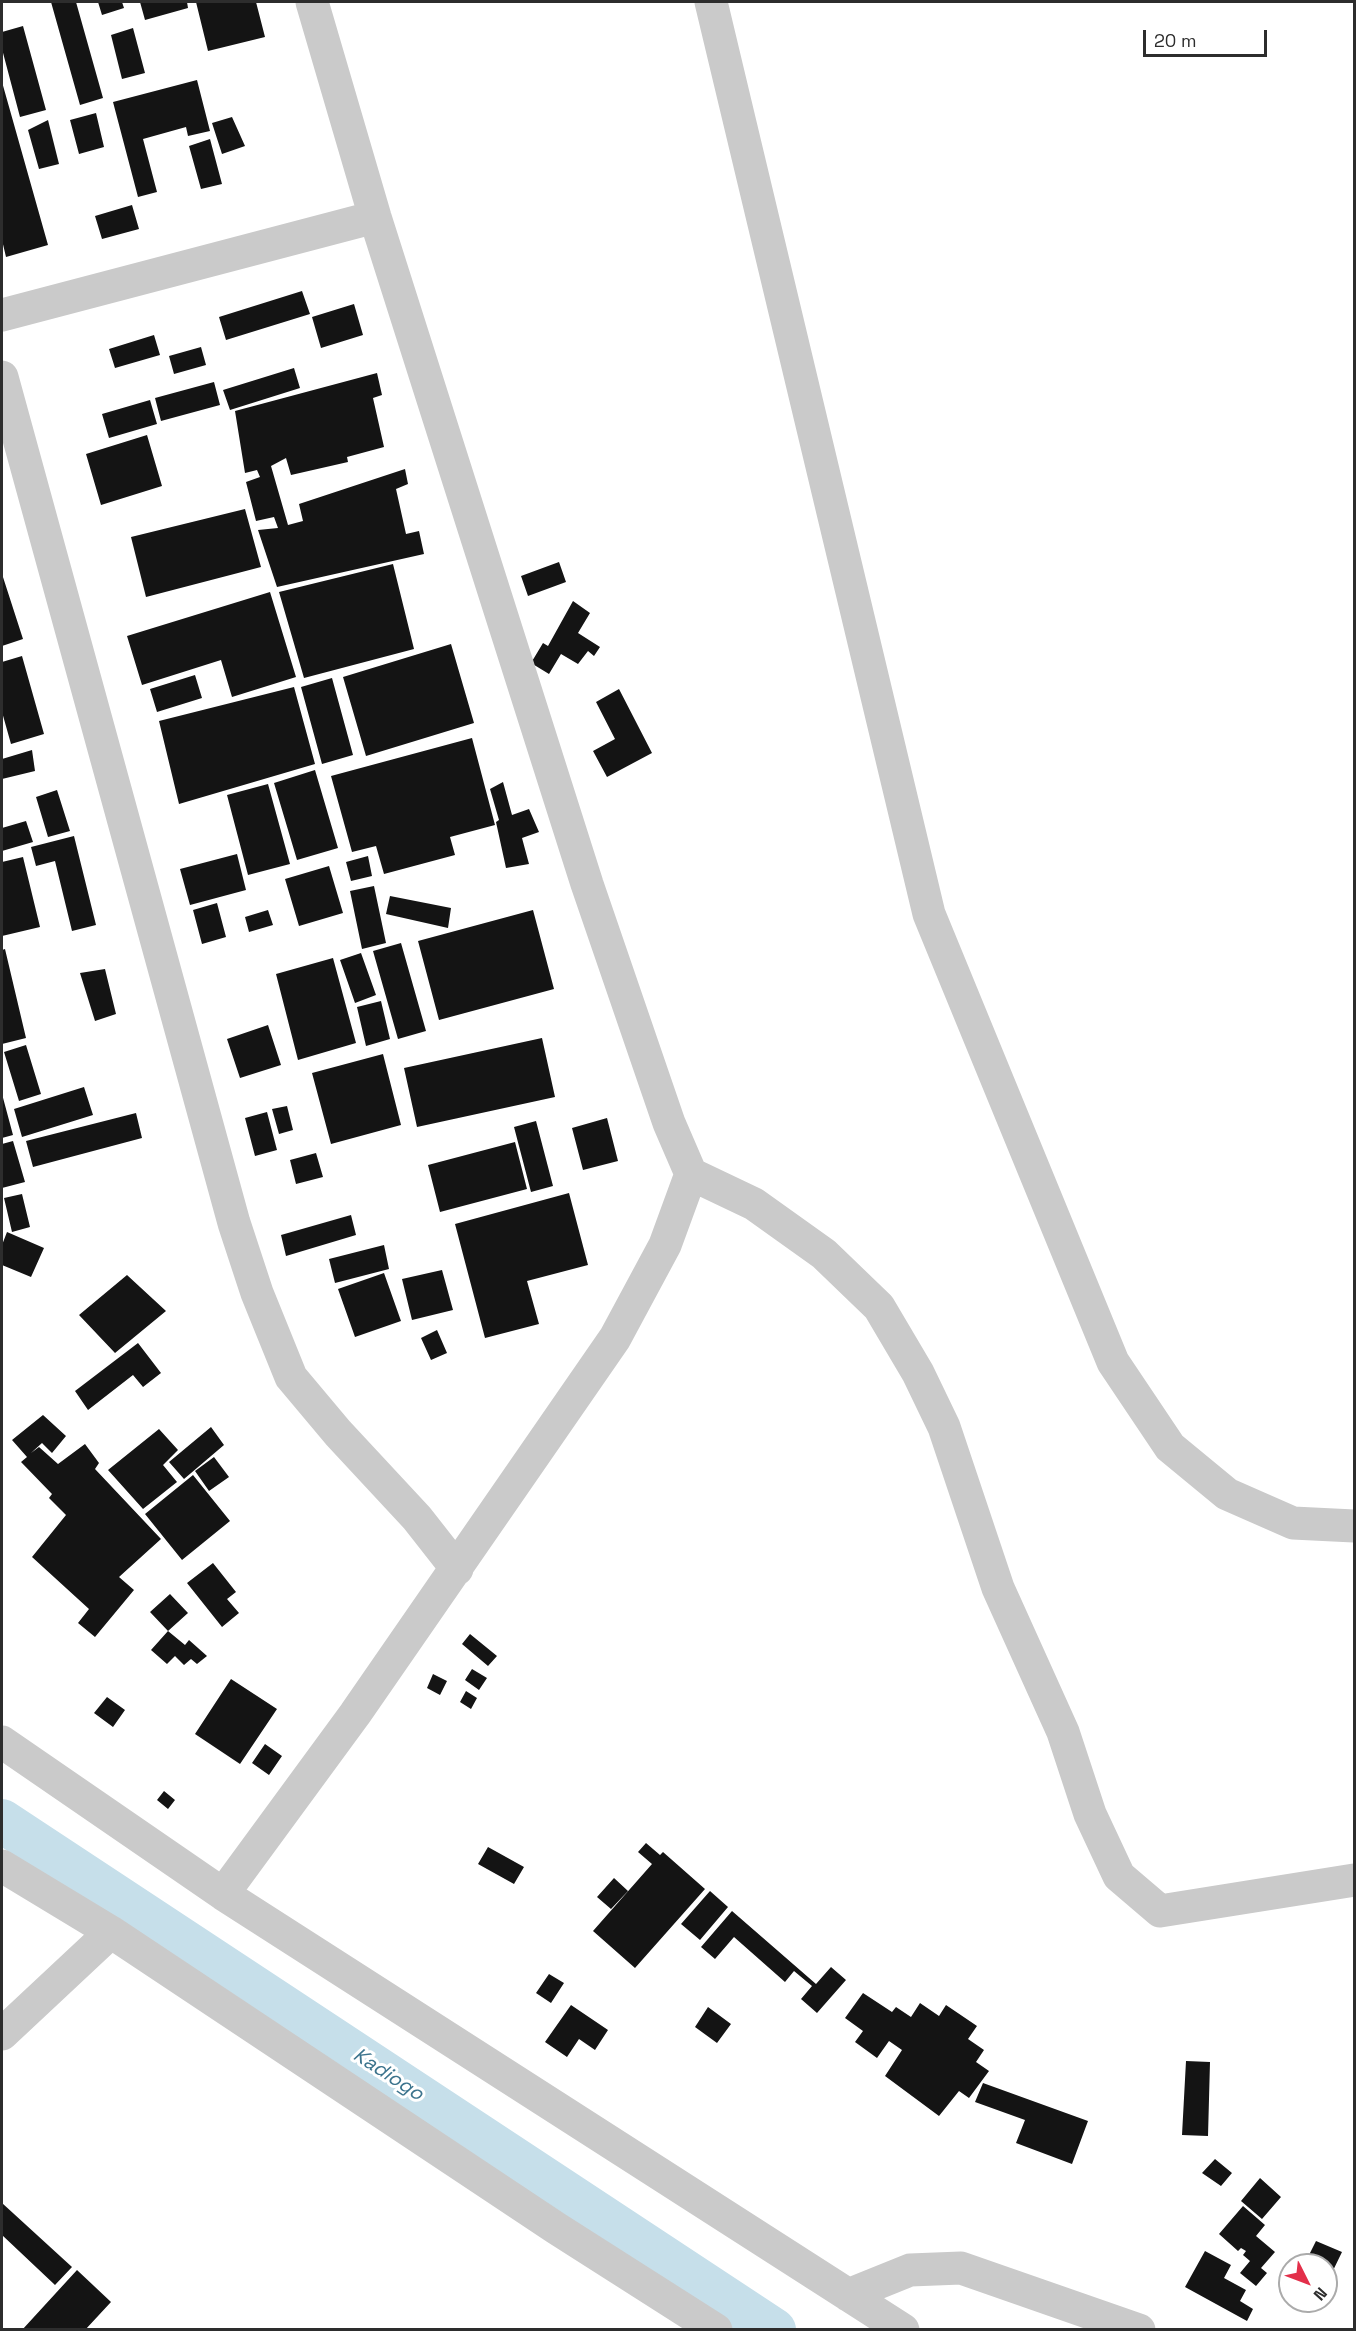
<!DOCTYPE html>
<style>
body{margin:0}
#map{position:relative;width:1356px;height:2331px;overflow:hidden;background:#fff;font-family:"Space Grotesk",sans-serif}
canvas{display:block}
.frame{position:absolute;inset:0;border:3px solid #2d2d2d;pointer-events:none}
.north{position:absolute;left:1278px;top:2253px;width:60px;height:60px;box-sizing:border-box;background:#fff;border:2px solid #ababab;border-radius:50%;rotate:132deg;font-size:16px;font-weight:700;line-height:24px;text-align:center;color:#2d2d2d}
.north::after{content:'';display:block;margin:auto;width:21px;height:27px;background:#e32f4a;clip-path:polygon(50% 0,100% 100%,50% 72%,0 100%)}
.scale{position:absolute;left:1143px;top:30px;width:124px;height:27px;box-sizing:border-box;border:3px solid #2d2d2d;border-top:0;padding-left:8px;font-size:18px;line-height:21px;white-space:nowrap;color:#2d2d2d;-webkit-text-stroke:4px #fff;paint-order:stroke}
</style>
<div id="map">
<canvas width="1356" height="2331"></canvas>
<div class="frame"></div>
<div class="north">N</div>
<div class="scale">20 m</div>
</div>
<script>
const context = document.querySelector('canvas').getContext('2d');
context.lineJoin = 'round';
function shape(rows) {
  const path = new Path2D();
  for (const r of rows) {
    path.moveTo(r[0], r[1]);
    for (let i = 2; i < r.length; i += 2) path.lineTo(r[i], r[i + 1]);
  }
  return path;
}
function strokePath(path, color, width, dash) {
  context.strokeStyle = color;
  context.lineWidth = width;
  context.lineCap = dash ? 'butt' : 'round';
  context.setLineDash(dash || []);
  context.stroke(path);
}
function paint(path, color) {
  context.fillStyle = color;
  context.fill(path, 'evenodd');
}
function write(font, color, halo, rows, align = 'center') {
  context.font = font + ' "Space Grotesk",sans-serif';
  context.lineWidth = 6;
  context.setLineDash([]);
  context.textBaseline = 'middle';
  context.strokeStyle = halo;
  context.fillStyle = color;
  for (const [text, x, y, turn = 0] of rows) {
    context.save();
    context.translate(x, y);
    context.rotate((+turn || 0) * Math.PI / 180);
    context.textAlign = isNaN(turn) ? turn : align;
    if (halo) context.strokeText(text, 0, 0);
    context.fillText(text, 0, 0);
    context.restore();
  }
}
const canal = shape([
 [2,1821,774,2330]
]);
const building = shape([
 [51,2,76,2,103,98,80,105],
 [98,2,122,2,124,8,102,15],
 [140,2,187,2,188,8,145,20],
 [196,2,256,2,265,37,208,51],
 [23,26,46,110,20,117,2,49,2,32],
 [133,28,145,73,122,79,111,35],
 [197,80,210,131,188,136,186,127,143,139,157,192,138,197,113,102],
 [2,82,48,245,6,257,2,240],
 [96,113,104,147,79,154,70,120],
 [232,117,245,146,222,154,212,123],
 [48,120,59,164,39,169,28,130],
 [210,139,222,184,201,189,189,146],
 [132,205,139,229,102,239,95,216],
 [302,291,310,314,226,340,219,317],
 [354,304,363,335,321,348,312,317],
 [154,335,160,355,115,368,109,349],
 [201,347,206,365,174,374,169,356],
 [294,368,300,388,230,410,223,390],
 [377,373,382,395,373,398,384,447,347,457,348,462,291,475,286,458,271,466,288,525,303,521,299,504,405,469,408,484,396,489,406,534,419,531,424,554,277,587,258,530,278,528,274,517,256,521,246,482,260,477,257,470,245,473,235,411],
 [214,382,220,405,161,421,155,398],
 [150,400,157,424,109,438,102,414],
 [147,435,162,486,101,505,86,454],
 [245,509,261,567,146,597,131,537],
 [559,562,566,582,528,596,521,576],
 [393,564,414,649,304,678,279,592],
 [2,574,23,639,2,646],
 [270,592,296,677,232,697,221,660,142,685,127,636],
 [573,601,590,613,578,633,600,647,594,656,588,651,578,664,561,654,549,674,531,663,543,643,548,646],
 [451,644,474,723,366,756,343,677],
 [22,656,44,734,11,744,2,712,2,662],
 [195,675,202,698,157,712,150,689],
 [332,678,353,755,322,764,301,687],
 [294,687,315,764,179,804,159,721],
 [619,689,652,753,607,777,593,751,615,739,596,702],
 [472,738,495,825,450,837,455,855,384,874,376,846,352,852,331,776],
 [32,750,35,771,2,779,2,759],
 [315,770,338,848,297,860,274,783],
 [503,782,512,815,529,809,539,832,522,838,529,864,506,868,496,822,499,820,490,789],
 [268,784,290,864,248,875,227,795],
 [57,790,70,831,48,837,36,797],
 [26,821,33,842,2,851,2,828],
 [74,836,96,925,72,931,55,861,36,866,31,847],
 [237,854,246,890,190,905,180,869],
 [368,856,372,876,351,881,346,862],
 [23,857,40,927,2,936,2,862],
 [329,866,343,913,299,926,285,879],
 [374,886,386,943,362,949,350,891],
 [390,896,451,908,448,928,386,914],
 [217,903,226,937,202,944,193,910],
 [268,910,273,925,249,932,245,917],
 [533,910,554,989,439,1020,418,941],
 [401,943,426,1031,398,1039,373,951],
 [5,949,26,1038,2,1044,2,950],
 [361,953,376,995,355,1003,340,960],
 [333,958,356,1043,298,1060,276,974],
 [105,969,116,1014,95,1021,80,973],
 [381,1001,390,1039,366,1046,357,1007],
 [268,1025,281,1065,240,1078,227,1039],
 [542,1038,555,1097,417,1127,404,1068],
 [26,1045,41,1094,19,1101,4,1052],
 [383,1054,401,1125,331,1144,312,1073],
 [84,1087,93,1115,22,1137,14,1109],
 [2,1094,13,1135,2,1138],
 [287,1106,293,1130,279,1134,272,1109],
 [267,1112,277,1150,255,1156,245,1118],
 [136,1113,142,1138,33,1167,26,1141],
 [607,1118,618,1161,583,1170,572,1128],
 [536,1121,553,1186,531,1192,514,1127],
 [13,1141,25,1182,2,1188,2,1144],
 [515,1142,527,1189,440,1212,428,1165],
 [316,1153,323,1177,296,1184,290,1160],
 [569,1193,588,1265,527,1281,539,1324,485,1338,455,1224],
 [22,1194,30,1227,12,1232,4,1198],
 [351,1215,356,1235,286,1256,281,1235],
 [7,1232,44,1248,31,1277,2,1265,2,1245],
 [384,1245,389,1269,335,1283,329,1259],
 [442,1270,453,1310,412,1320,402,1279],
 [384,1273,401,1321,355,1337,338,1289],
 [127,1275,166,1311,115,1353,79,1315],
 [437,1330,447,1353,431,1360,421,1338],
 [138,1343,161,1373,143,1387,133,1375,88,1410,75,1391],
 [43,1415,66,1436,52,1453,42,1443,31,1453,39,1447,58,1464,85,1444,99,1463,95,1469,161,1539,119,1577,134,1590,95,1637,78,1623,89,1609,32,1557,66,1515,49,1498,52,1494,21,1462,27,1457,12,1440],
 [211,1427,224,1445,184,1479,169,1462],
 [159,1429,178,1450,163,1465,177,1482,143,1509,108,1470],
 [214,1457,229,1477,209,1491,195,1471],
 [193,1475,230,1521,182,1560,145,1514],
 [213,1563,236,1592,227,1599,239,1613,222,1627,187,1583],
 [170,1594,188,1613,168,1631,150,1612],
 [168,1631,185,1645,189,1640,207,1656,197,1664,191,1659,184,1665,175,1656,167,1664,151,1650],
 [470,1634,497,1656,488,1666,462,1644],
 [472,1669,487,1678,479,1690,465,1680],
 [433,1674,447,1681,440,1695,427,1688],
 [231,1679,277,1709,240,1764,195,1734],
 [466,1691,477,1698,471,1709,460,1702],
 [107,1697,125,1710,113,1727,94,1713],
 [265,1744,282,1756,269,1775,252,1763],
 [164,1791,175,1800,168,1809,157,1800],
 [646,1843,660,1855,663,1852,705,1889,635,1968,593,1931,652,1864,638,1852],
 [488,1847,524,1867,514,1884,478,1864],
 [614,1878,628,1891,611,1909,597,1897],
 [710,1891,728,1907,700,1940,681,1924],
 [732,1911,816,1984,831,1967,846,1980,817,2013,801,1999,812,1986,794,1971,785,1982,734,1937,715,1959,701,1947],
 [549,1974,564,1983,551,2003,536,1993],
 [863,1993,892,2012,896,2007,911,2017,920,2003,939,2016,946,2005,977,2026,968,2039,984,2050,976,2062,989,2071,969,2098,959,2091,939,2116,885,2076,902,2050,889,2041,877,2058,855,2042,863,2031,845,2018],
 [571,2005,608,2030,595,2050,579,2039,567,2057,545,2042],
 [708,2007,731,2024,717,2043,695,2027],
 [1186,2061,1210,2062,1208,2136,1182,2135],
 [983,2083,1088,2121,1072,2164,1016,2143,1025,2120,975,2102],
 [1215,2159,1232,2173,1221,2186,1202,2173],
 [1260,2178,1281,2197,1262,2219,1241,2201],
 [2,2203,72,2267,55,2285,2,2235],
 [1243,2206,1265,2225,1256,2236,1275,2252,1261,2268,1267,2273,1256,2286,1240,2273,1250,2261,1243,2255,1246,2251,1241,2248,1238,2251,1219,2234],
 [1316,2241,1342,2252,1326,2285,1326,2265,1304,2265],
 [1205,2251,1231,2265,1224,2278,1246,2290,1240,2301,1253,2309,1247,2321,1185,2287],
 [77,2270,111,2302,85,2330,22,2330]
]);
const minor = shape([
 [312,2,375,217,587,884,669,1123,691,1174,754,1204,824,1254,879,1307,918,1373,944,1427,998,1588,1063,1732,1090,1814,1119,1876,1160,1911,1354,1880],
 [711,2,929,914,1113,1362,1170,1447,1227,1494,1293,1523,1354,1526],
 [2,315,375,217],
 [2,377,234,1223,257,1293,291,1377,338,1433,417,1518,457,1569],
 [2,1742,223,1894,903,2330],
 [2,1866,111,1932,556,2228,716,2330],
 [223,1894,355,1714,615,1338,665,1245,691,1174],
 [2,2034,111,1932],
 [848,2295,910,2270,961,2268,1139,2330]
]);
const waterNames = [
 ["Kadiogo",388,2075,33]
];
strokePath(canal, '#c6dfea', 44);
paint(building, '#141414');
strokePath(minor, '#cacaca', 33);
write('italic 20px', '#3c748d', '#fff', waterNames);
</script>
